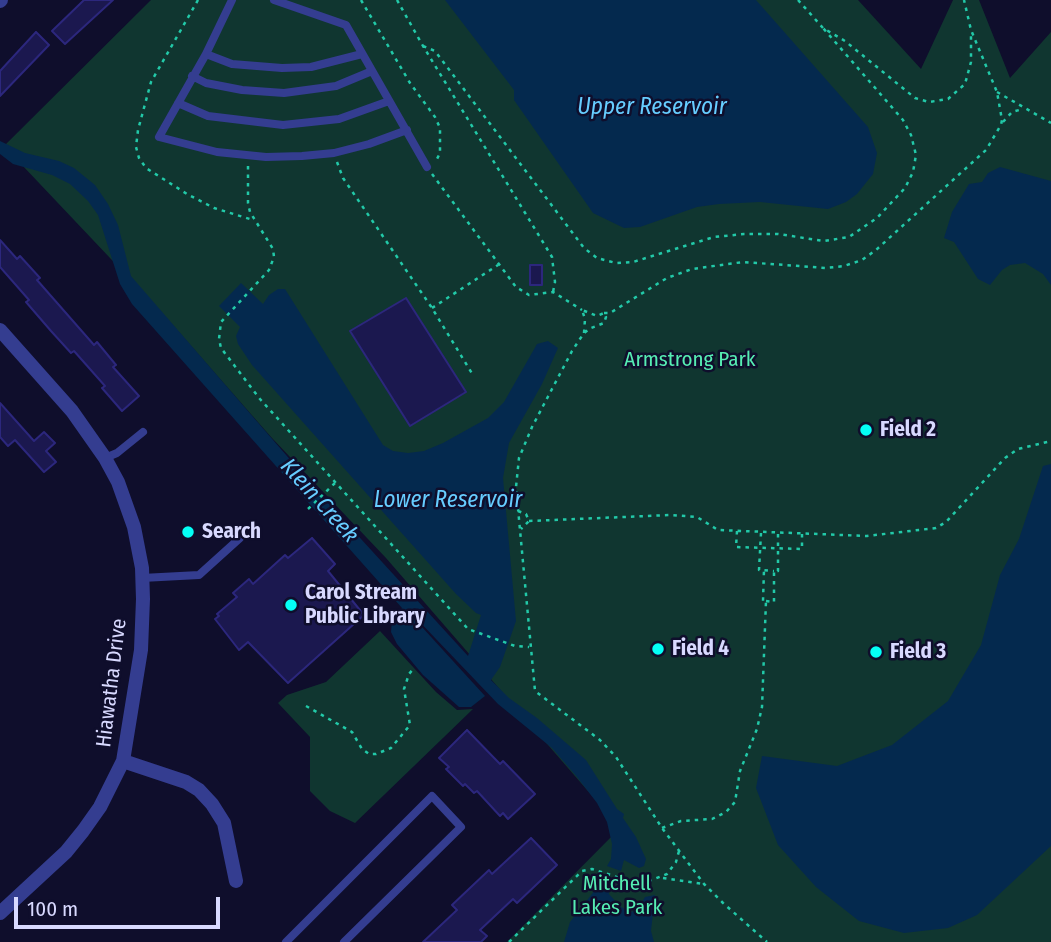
<!DOCTYPE html>
<style>
body{margin:0}
#map{position:relative;width:1051px;height:942px;overflow:hidden;background:#0f0e2c;font-family:"Fira Sans Condensed",sans-serif}
canvas{display:block}
.scale{position:absolute;left:14px;top:897px;width:206px;height:32px;box-sizing:border-box;border:4px solid #d8d9ff;border-top:0;padding-left:9px;font-size:21px;line-height:24px;white-space:nowrap;color:#d8d9ff;-webkit-text-stroke:5px #0f0e2c;paint-order:stroke}
</style>
<div id="map">
<canvas width="1051" height="942"></canvas>
<div class="scale">100 m</div>
</div>
<script>
const context = document.querySelector('canvas').getContext('2d');
context.lineJoin = 'round';
function paint(path, color) {
  context.fillStyle = color;
  context.fill(path, 'evenodd');
}
function shape(rows) {
  const path = new Path2D();
  for (const r of rows) {
    path.moveTo(r[0], r[1]);
    for (let i = 2; i < r.length; i += 2) path.lineTo(r[i], r[i + 1]);
  }
  return path;
}
function strokePath(path, color, width, dash) {
  context.strokeStyle = color;
  context.lineWidth = width;
  context.lineCap = dash ? 'butt' : 'round';
  context.setLineDash(dash || []);
  context.stroke(path);
}
function write(font, color, halo, rows, align = 'center') {
  context.font = font + ' "Fira Sans Condensed",sans-serif';
  context.lineWidth = 5;
  context.setLineDash([]);
  context.textBaseline = 'middle';
  context.strokeStyle = halo;
  context.fillStyle = color;
  for (const [text, x, y, turn = 0] of rows) {
    context.save();
    context.translate(x, y);
    context.rotate((+turn || 0) * Math.PI / 180);
    context.textAlign = isNaN(turn) ? turn : align;
    if (halo) context.strokeText(text, 0, 0);
    context.fillText(text, 0, 0);
    context.restore();
  }
}
const green = shape([
 [151,0,858,0,921,69,953,0,979,0,1010,78,1051,32,1051,942,507,942,620,828,386,558,271,437,163,314,4,146],
 [380,631,436,692,457,710,473,709,355,823,330,811,310,791,310,737,278,703,287,695,326,682]
]);
const water = shape([
 [445,0,756,0,868,127,877,153,873,174,857,194,846,202,828,209,760,202,719,204,697,207,640,227,624,228,593,213,514,100,514,90],
 [0,141,25,153,59,161,74,168,95,185,108,204,118,225,131,276,319,493,468,656,481,615,476,613,456,594,252,365,238,344,236,336,240,327,219,306,241,283,263,304,269,295,278,289,285,289,383,445,393,451,408,453,424,451,443,443,488,418,504,402,537,344,548,341,558,348,542,384,509,443,503,478,516,621,500,667,491,680,509,698,537,718,586,760,617,809,624,814,623,818,636,837,646,859,644,866,639,868,624,860,621,871,607,866,611,859,612,844,607,822,597,803,577,777,552,748,498,704,415,617,411,615,485,696,471,707,459,707,423,675,397,644,391,632,392,619,402,608,132,304,120,284,98,215,88,201,70,184,52,175,13,164,0,154],
 [1000,167,1051,181,1051,285,1043,274,1025,263,1010,265,1002,270,990,285,978,279,954,242,944,238,952,212,969,184,982,182,988,173],
 [1051,464,1051,846,977,915,948,928,904,933,859,921,816,887,778,845,756,788,762,756,837,766,892,745,948,701,981,645,1000,575,1019,539,1043,466],
 [595,890,607,892,621,907,631,912,637,910,645,897,655,895,651,931,654,942,564,942,570,922]
]);
const stream = shape([
 [607,892,609,881]
]);
const building = shape([
 [84,0,113,0,65,44,52,31,84,0],
 [36,32,49,45,0,96,0,71,36,32],
 [0,240,17,259,20,256,40,278,37,280,94,345,97,342,116,365,113,367,139,396,122,411,102,388,105,386,74,351,71,353,51,331,26,302,29,300,0,267,0,240],
 [530,265,542,265,542,285,530,285,530,265],
 [406,298,466,392,410,426,350,331,406,298],
 [0,403,34,441,44,432,55,443,46,451,56,462,44,472,15,440,8,446,0,437,0,403],
 [312,538,335,564,328,571,364,615,288,683,248,642,239,650,215,619,219,616,217,614,237,597,233,593,249,579,253,584,285,555,288,558,312,538],
 [467,730,500,764,503,761,535,794,508,819,503,813,500,816,477,791,474,793,465,784,463,786,446,769,449,767,439,758,467,730],
 [531,838,557,865,517,903,513,899,480,930,487,936,481,942,423,942,457,910,452,905,489,870,492,874,531,838]
]);
const path = shape([
 [198,0,151,82,138,130,136,147,139,158,146,168,187,194,214,208,253,220],
 [361,0,410,83,435,117,440,128,440,153,436,161],
 [397,0,423,46,552,257,555,282,553,292],
 [798,0,823,28,845,41,915,98,929,102,948,99,965,84,971,62,971,33],
 [423,46,435,51,584,248,597,258,616,263,633,262,714,237,744,234,778,234,824,241,849,237,877,218,905,188,913,172,916,155,911,135,903,120,823,28],
 [997,92,1051,123],
 [1003,122,1012,112,1023,109],
 [337,162,343,178,432,308,473,375],
 [248,166,248,203,250,212,273,249,274,257,269,270,221,322,219,339,221,348,260,399,468,629,515,646,529,647],
 [432,174,516,287,529,295,553,292,582,310],
 [432,308,498,265],
 [604,313,610,313,667,278,692,269,743,262,826,268,844,266,862,260,876,250,986,150,1001,125,1002,120,997,92,971,30,964,0],
 [584,333,585,319,582,310,597,316,604,313,606,317,604,323,591,328,584,333,572,351,532,427,519,458,516,487,535,691,600,740,616,757,662,828,704,884,723,903,767,942],
 [308,509,335,483],
 [518,511,526,514,529,521,521,529],
 [529,521,671,515,697,517,718,530,867,536,936,528,946,522,1005,458,1018,449,1051,441],
 [737,531,736,547,802,549,802,533],
 [761,533,759,570,774,571],
 [766,601,774,602,774,571,778,571,778,533],
 [306,706,352,732,362,749,369,754,376,754,391,748,410,725,404,689,409,674,414,668],
 [662,828,681,821,712,819,726,812,735,802,740,771,757,729,762,707,766,601,763,601,764,570],
 [663,878,704,884],
 [509,942,582,871,592,869,620,878,649,881,667,874,676,862,679,851]
]);
const lane = shape([
 [232,0,206,54,159,137,217,152,266,157,302,156,334,153,369,144,407,130],
 [274,0,346,25,427,167],
 [206,54,232,64,282,68,311,67,362,54],
 [192,76,206,83,242,90,284,93,336,86,372,71],
 [178,103,208,116,283,125,339,119,389,101],
 [105,458,117,453,143,432],
 [142,578,199,575,240,538],
 [286,942,432,796,461,827,344,942]
]);
const street = shape([
 [0,1,1,0],
 [0,330,72,411,105,458,118,482,134,527,142,568,143,599,141,650,123,761,100,807,83,831,66,852,0,913],
 [123,761,186,782,199,790,212,804,224,823,236,881]
]);
const markers = [
 [866,430,7,"#04fff6"],
 [188,532,7,"#04fff6"],
 [291,605,7,"#04fff6"],
 [658,649,7,"#04fff6"],
 [876,652,7,"#04fff6"]
];
const parkNames = [
 ["Armstrong Park",690,360],
 ["Mitchell",617,884],
 ["Lakes Park",617,908]
];
const poiNames = [
 ["Field 2",880,430],
 ["Search",202,532],
 ["Carol Stream",305,593],
 ["Public Library",305,617],
 ["Field 4",672,649],
 ["Field 3",890,652]
];
const streetNames = [
 ["Hiawatha Drive",112,683,-83]
];
const waterNames = [
 ["Upper Reservoir",652,108],
 ["Klein Creek",319,501,48],
 ["Lower Reservoir",448,501]
];
paint(green, '#103630');
paint(water, '#04294e');
strokePath(stream, '#04294e', 4.5);
paint(building, '#1b184f');
strokePath(building, '#2c277d', 2);
strokePath(path, '#22c9a8', 2.5, [3.5, 5]);
strokePath(lane, '#343d90', 8);
strokePath(street, '#343d90', 14);
for (const [x, y, r, color] of markers) {
  const dot = new Path2D();
  dot.arc(x, y, r, 0, 2 * Math.PI);
  context.fillStyle = color;
  context.fill(dot);
  strokePath(dot, '#0f0e2c', 2.5);
}
write('21px', '#56edb3', '#0f0e2c', parkNames);
write('bold 21px', '#d8d9ff', '#0f0e2c', poiNames, 'left');
write('21px', '#d8d9ff', '#0f0e2c', streetNames);
write('italic 23px', '#66cdff', '#0f0e2c', waterNames);
</script>
